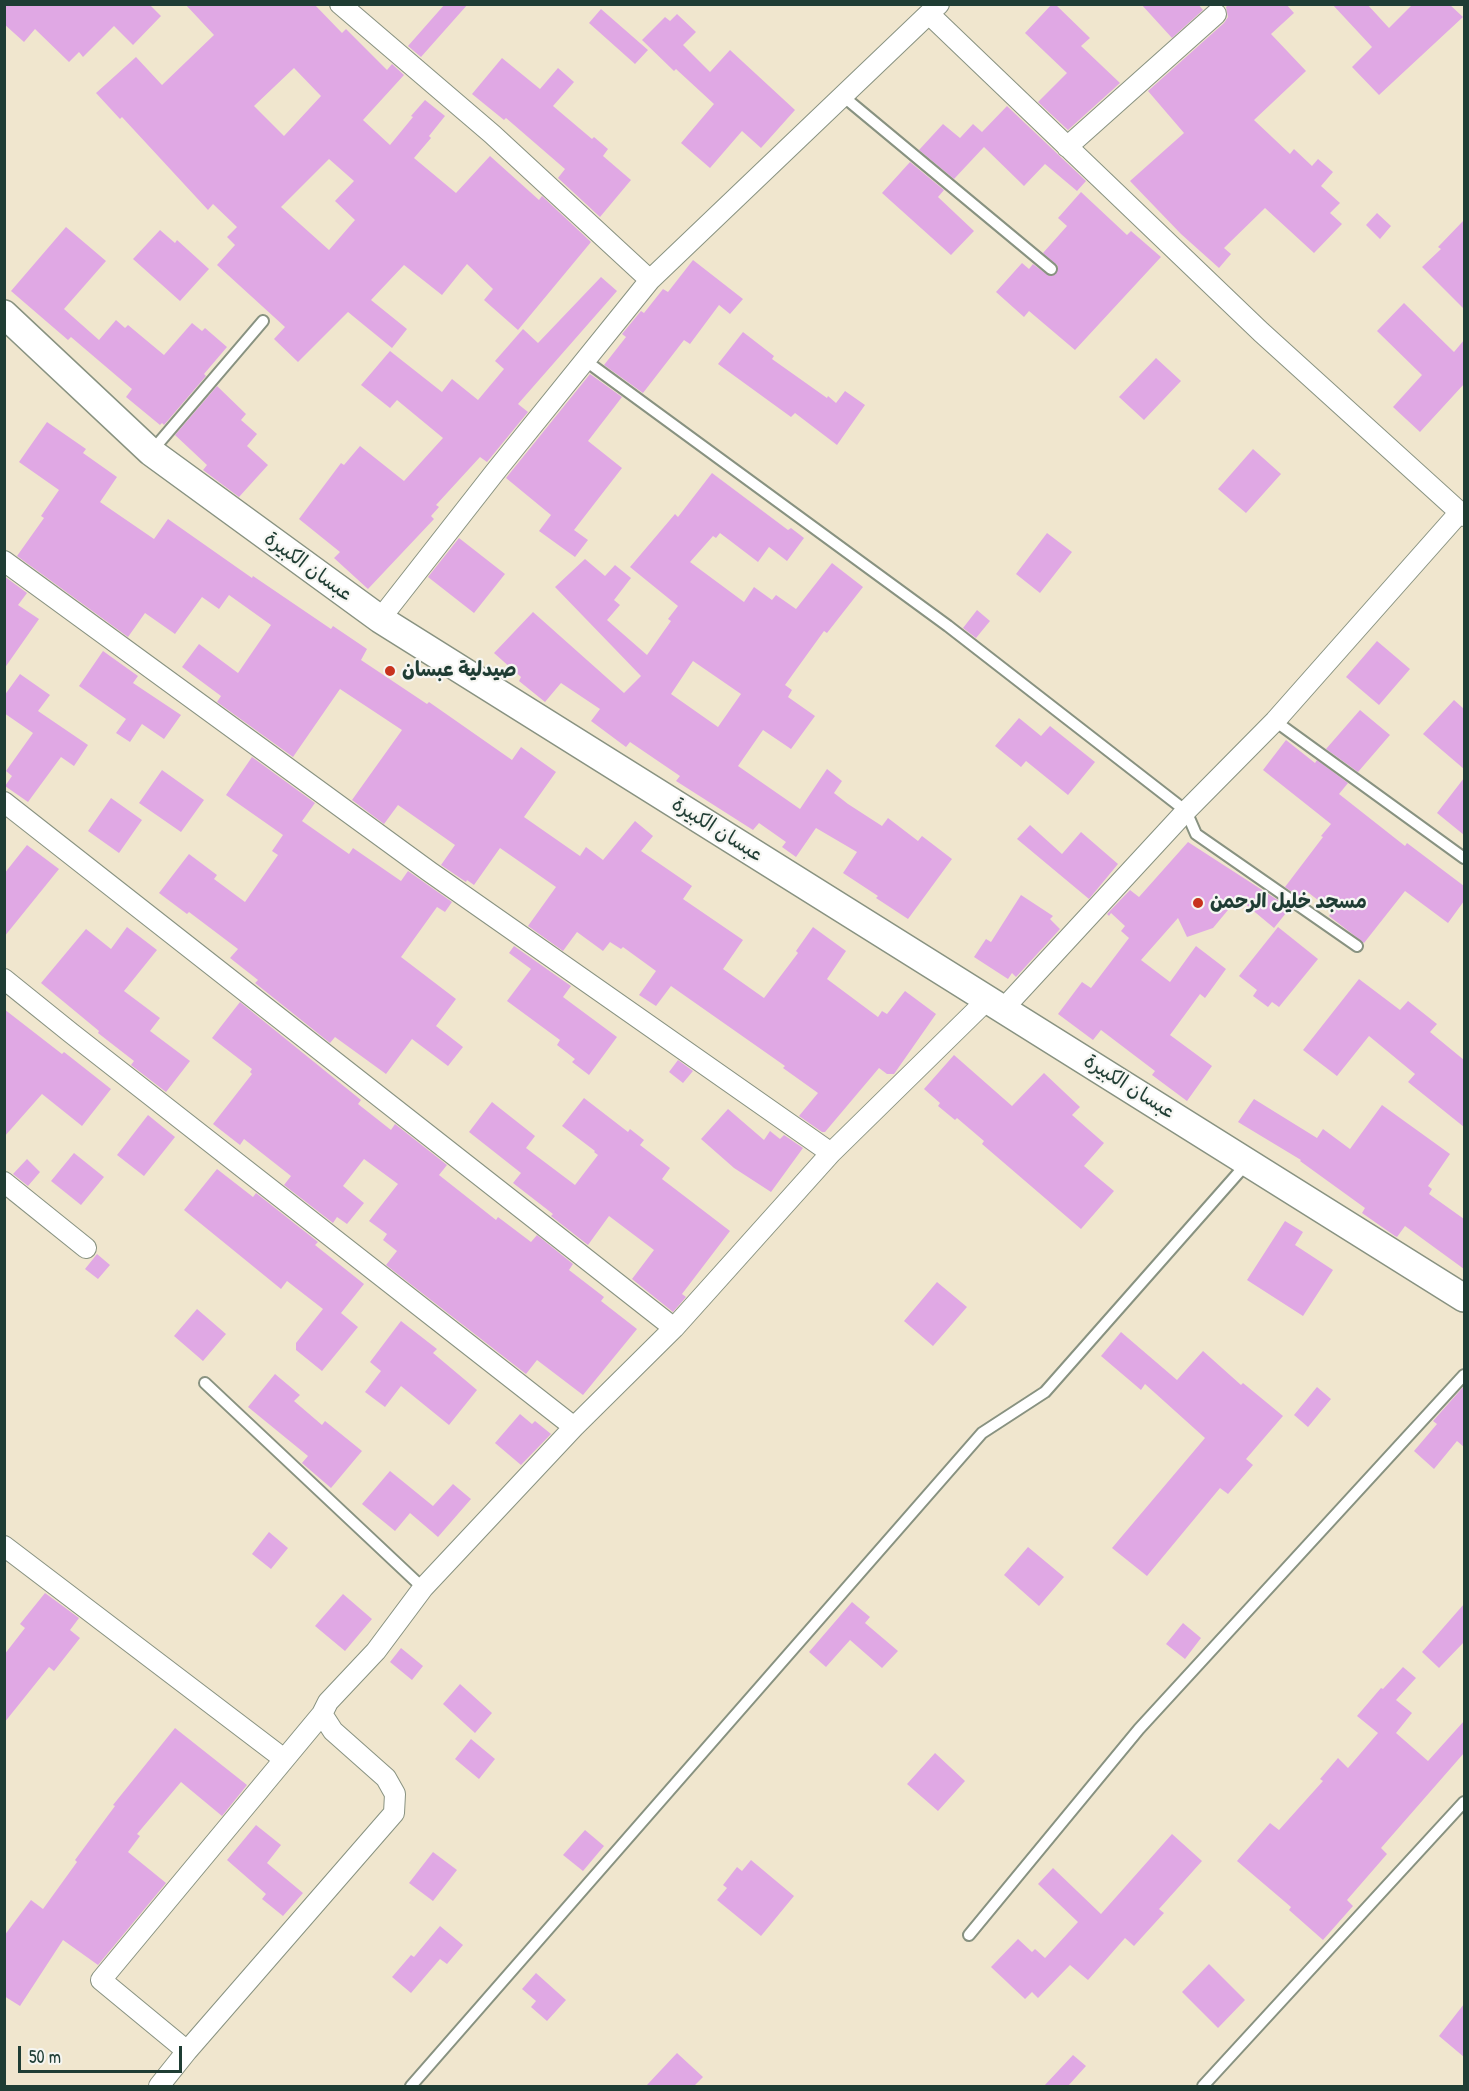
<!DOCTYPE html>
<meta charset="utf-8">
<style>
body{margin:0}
#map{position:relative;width:1469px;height:2091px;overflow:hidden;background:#f0e6ce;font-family:"Patrick Hand",sans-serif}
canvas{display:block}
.frame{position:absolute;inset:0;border:6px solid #1f3d34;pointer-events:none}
.scale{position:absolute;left:18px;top:2046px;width:164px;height:27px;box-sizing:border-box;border:3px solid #1f3d34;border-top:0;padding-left:8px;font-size:18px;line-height:21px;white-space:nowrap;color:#1f3d34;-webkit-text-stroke:4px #f6f6f2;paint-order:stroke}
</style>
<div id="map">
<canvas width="1469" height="2091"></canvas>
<div class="frame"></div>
<div class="scale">50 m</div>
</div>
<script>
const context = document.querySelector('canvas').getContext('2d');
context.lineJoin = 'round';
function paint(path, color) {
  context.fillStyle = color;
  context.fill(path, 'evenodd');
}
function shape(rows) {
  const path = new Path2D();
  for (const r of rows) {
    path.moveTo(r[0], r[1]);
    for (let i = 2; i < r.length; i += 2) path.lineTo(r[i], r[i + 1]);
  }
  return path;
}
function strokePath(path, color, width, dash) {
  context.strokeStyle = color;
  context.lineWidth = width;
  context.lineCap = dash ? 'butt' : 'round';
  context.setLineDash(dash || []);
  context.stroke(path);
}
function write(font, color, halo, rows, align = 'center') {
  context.font = font + ' "Patrick Hand","Playpen Sans Arabic",sans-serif';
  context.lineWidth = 4.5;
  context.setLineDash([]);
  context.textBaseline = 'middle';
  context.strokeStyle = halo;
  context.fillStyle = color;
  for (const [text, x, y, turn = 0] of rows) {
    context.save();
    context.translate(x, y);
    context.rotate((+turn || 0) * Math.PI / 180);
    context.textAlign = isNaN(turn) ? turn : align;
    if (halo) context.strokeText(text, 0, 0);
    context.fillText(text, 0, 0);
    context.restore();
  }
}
const building = shape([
 [4,4,149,4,161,16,133,45,114,26,83,57,79,52,69,62,35,29,24,42,4,24],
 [185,4,314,4,342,33,346,29,387,70,392,64,404,75,363,120,390,145,413,117,411,116,425,100,445,116,429,136,431,138,414,158,456,193,490,156,539,200,542,196,591,242,518,330,484,300,493,289,467,264,442,295,404,265,371,300,407,329,392,348,348,312,298,362,274,339,285,327,217,265,235,245,227,237,237,227,213,204,208,210,122,117,120,119,96,93,136,57,162,85,214,35],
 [294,68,321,96,284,136,254,106],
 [329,159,354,181,335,201,355,220,329,250,281,207],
 [445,4,468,4,421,57,408,46],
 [1052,4,1055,4,1090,38,1081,46,1120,83,1068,130,1038,102,1067,73,1025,33],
 [1141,4,1198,4,1203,10,1172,38],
 [1229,4,1286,4,1294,13,1271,34,1306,71,1254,120,1290,154,1294,149,1312,166,1318,159,1333,172,1321,186,1340,203,1330,213,1342,224,1314,253,1265,208,1224,248,1231,254,1219,268,1181,234,1130,181,1184,133,1148,91,1224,23,1228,17,1226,7],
 [1332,4,1367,4,1389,28,1413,4,1449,4,1463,17,1379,95,1352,67,1372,47],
 [601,9,648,50,635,64,589,23],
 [677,14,696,32,683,45,710,72,730,50,795,110,761,148,742,131,710,168,681,143,714,104,676,69,674,71,642,40,665,17,670,21],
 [502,58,540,89,558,68,574,82,553,106,592,139,594,137,608,149,603,156,631,180,600,217,558,178,565,169,506,118,504,120,472,94],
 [1007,106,1086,181,1077,191,1045,164,1024,186,984,147,954,179,919,150,943,124,960,138,973,124,982,132],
 [910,162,944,190,938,197,974,231,951,255,882,193],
 [1081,192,1127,235,1131,231,1161,257,1075,350,1029,311,1024,317,996,292,1022,263,1029,269,1033,264,1049,276,1056,274,1058,266,1043,253,1067,226,1058,218],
 [1377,213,1391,226,1380,239,1366,225],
 [1464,220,1464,309,1422,267,1441,249,1438,247],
 [66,227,106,261,64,309,99,340,116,320,125,328,128,325,164,355,192,323,202,331,205,328,227,347,204,374,206,376,164,425,162,423,160,425,126,397,132,389,71,337,68,340,11,291],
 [160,230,175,243,177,240,209,269,180,301,133,259],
 [693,260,743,299,730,314,719,305,690,344,684,340,643,393,604,365,626,337,622,334,641,311,644,313,663,289,668,292],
 [601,277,617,291,518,404,528,412,487,462,480,457,436,505,439,507,431,516,434,519,368,589,334,558,340,552,299,519,341,463,344,465,360,446,404,481,443,438,397,400,390,408,361,385,390,351,442,392,452,379,478,400,504,369,495,361,523,329,538,343],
 [1404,303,1454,352,1464,340,1464,384,1420,432,1393,407,1422,375,1377,331],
 [743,332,774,356,772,359,827,398,828,396,836,403,845,391,865,405,837,445,795,413,791,417,718,364],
 [1156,358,1181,381,1144,420,1119,397],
 [590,374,622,397,588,441,622,468,574,530,588,540,575,557,539,531,551,515,506,478],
 [217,386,246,414,241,420,257,434,247,446,268,465,239,497,203,470,207,465,175,435],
 [47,422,86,449,83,453,117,477,100,502,154,539,168,519,252,578,253,576,331,629,333,626,367,649,361,660,427,704,429,702,512,760,521,747,556,772,524,817,580,856,586,847,603,860,635,821,653,836,641,851,692,886,683,899,743,940,723,969,764,998,798,953,796,951,813,927,846,951,827,979,878,1017,882,1011,887,1014,905,991,936,1014,894,1074,887,1074,879,1068,825,1132,822,1132,799,1116,818,1093,783,1068,785,1066,671,986,656,1006,639,995,656,971,623,947,621,949,610,942,603,951,577,932,563,951,528,926,556,887,500,848,474,885,467,880,466,882,441,865,455,845,398,805,384,824,352,800,402,730,340,689,293,757,217,702,221,696,182,667,199,644,238,673,271,625,229,595,219,609,202,597,175,634,145,613,128,637,17,556,44,518,41,516,59,490,19,462],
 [1253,449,1281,474,1246,513,1218,489],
 [712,473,788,530,791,528,804,538,787,561,769,547,758,562,720,533,716,538,713,536,690,562,744,602,754,587,772,600,776,595,796,609,832,563,863,587,827,633,824,631,785,685,792,690,788,697,815,716,791,749,763,730,738,766,800,809,827,769,842,781,834,793,848,804,882,826,888,818,918,841,922,836,952,859,908,919,876,898,878,896,843,873,857,852,816,828,796,857,782,847,786,842,759,823,753,830,676,781,680,776,630,742,626,747,591,721,600,709,561,683,545,702,519,681,521,677,494,653,533,612,624,693,641,676,555,587,585,559,605,576,615,565,631,578,614,600,620,605,607,620,647,655,671,621,668,619,678,606,630,567,675,514,678,517],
 [693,661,741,694,718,727,671,694],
 [1047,533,1072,552,1040,593,1016,574],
 [459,538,505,574,474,613,428,577],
 [4,576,27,593,18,605,39,619,4,669],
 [977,610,990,621,976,638,963,628],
 [1377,641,1410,669,1379,705,1346,677],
 [103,651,138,676,133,683,181,715,164,739,142,724,130,742,116,733,126,719,79,686],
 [20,674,50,695,38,711,88,745,74,766,61,757,28,802,5,786,12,776,6,771,33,733,4,713,4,696],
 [1454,700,1464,709,1464,769,1423,734],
 [1360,710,1390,735,1358,772,1326,749],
 [1019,718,1041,736,1050,726,1095,762,1068,795,1026,761,1021,767,995,746],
 [1286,740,1315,763,1317,760,1348,783,1339,794,1405,846,1407,843,1464,886,1464,901,1448,923,1405,891,1364,943,1329,916,1332,911,1305,890,1299,897,1285,887,1323,837,1321,836,1331,824,1263,770],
 [252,757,315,803,302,821,349,854,353,848,401,881,408,871,452,902,445,912,437,907,401,957,456,999,436,1026,463,1047,448,1066,412,1039,386,1074,335,1037,330,1043,255,983,258,980,230,958,238,949,189,912,187,914,159,893,189,854,217,875,214,879,245,902,278,855,272,851,283,835,226,795],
 [162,770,204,800,181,832,139,803],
 [1464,778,1464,835,1437,813],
 [111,798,142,820,119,853,88,831],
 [1030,825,1062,854,1081,832,1118,864,1089,899,1017,839],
 [1188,842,1290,908,1274,928,1238,898,1213,928,1187,937,1178,918,1141,960,1170,982,1196,946,1226,969,1205,998,1200,994,1170,1035,1212,1066,1187,1101,1152,1075,1155,1071,1101,1030,1093,1040,1058,1014,1082,982,1091,988,1129,938,1121,931,1125,926,1111,913,1109,916,1107,914,1130,890,1139,897],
 [27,845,59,869,4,937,4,874],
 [1021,895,1053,916,1050,919,1060,929,1016,977,1012,973,1008,979,974,957,986,939,991,942],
 [127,927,157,950,124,991,160,1018,150,1031,190,1061,166,1092,131,1065,134,1061,98,1033,99,1031,41,983,86,929,111,949],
 [1278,927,1318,959,1279,1007,1272,1002,1268,1007,1253,996,1257,990,1239,976],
 [514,946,571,986,563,997,617,1037,589,1075,572,1062,575,1059,557,1045,560,1040,507,1001,531,969,509,953],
 [1359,979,1400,1010,1408,1001,1437,1024,1430,1032,1464,1060,1464,1127,1408,1082,1415,1074,1369,1036,1337,1076,1303,1050],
 [240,1002,361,1100,358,1104,391,1130,395,1124,447,1165,439,1175,496,1220,498,1217,531,1242,537,1235,573,1264,569,1270,604,1297,601,1301,637,1329,583,1395,537,1360,526,1374,386,1265,397,1251,383,1240,387,1234,369,1221,398,1184,364,1159,343,1186,364,1203,347,1224,337,1217,333,1223,284,1185,291,1176,244,1139,240,1145,213,1124,252,1074,250,1072,252,1069,212,1038],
 [4,1009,62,1054,64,1052,111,1089,82,1126,42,1094,4,1137],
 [954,1055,1012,1106,1044,1073,1080,1107,1072,1115,1104,1143,1084,1166,1114,1191,1081,1229,982,1144,984,1141,957,1118,955,1120,938,1106,940,1103,924,1089],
 [678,1060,693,1071,683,1083,669,1072],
 [584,1098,628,1132,630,1129,644,1140,640,1145,670,1168,662,1179,730,1231,682,1294,686,1297,673,1312,632,1279,654,1250,609,1216,588,1245,551,1216,553,1214,513,1183,521,1173,469,1132,492,1102,535,1136,526,1148,575,1185,598,1155,594,1152,595,1151,562,1126],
 [1254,1099,1317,1138,1323,1129,1350,1149,1382,1105,1450,1154,1428,1186,1432,1189,1429,1194,1464,1219,1464,1269,1405,1226,1397,1237,1395,1236,1362,1213,1365,1208,1300,1161,1301,1160,1238,1122],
 [728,1109,764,1140,770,1131,780,1139,784,1135,803,1148,771,1192,734,1168,701,1139],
 [148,1115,175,1137,144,1176,117,1155],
 [74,1153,104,1177,81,1205,51,1181],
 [27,1159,40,1172,28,1186,13,1174],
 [217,1169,253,1197,256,1193,318,1242,315,1245,364,1284,341,1313,358,1327,322,1371,296,1350,296,1343,323,1309,287,1281,281,1289,184,1210],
 [1285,1221,1303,1232,1295,1245,1333,1270,1303,1316,1247,1280],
 [97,1254,110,1265,98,1279,85,1269],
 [937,1282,967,1307,933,1346,904,1321],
 [197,1309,226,1334,203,1361,174,1336],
 [401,1321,437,1349,433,1353,477,1390,449,1425,401,1386,385,1407,365,1392,381,1371,370,1362],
 [1121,1332,1177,1380,1203,1351,1241,1385,1243,1383,1283,1416,1246,1459,1253,1465,1228,1494,1220,1488,1147,1576,1112,1548,1205,1438,1145,1384,1141,1390,1101,1356],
 [275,1374,300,1395,294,1401,322,1425,325,1421,362,1451,331,1488,302,1463,308,1456,248,1407],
 [1464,1386,1464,1447,1457,1441,1434,1469,1414,1451,1437,1424,1433,1421],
 [1317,1387,1331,1399,1308,1427,1294,1415],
 [520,1414,532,1424,535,1421,551,1434,521,1465,495,1443],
 [390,1471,433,1506,453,1484,471,1499,438,1537,410,1513,395,1531,362,1504],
 [269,1532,288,1548,271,1569,252,1554],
 [1028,1547,1064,1577,1039,1606,1004,1575],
 [45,1593,79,1618,70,1630,80,1638,54,1671,49,1667,4,1723,4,1655,25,1628,20,1624],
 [343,1594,372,1619,345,1651,315,1626],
 [852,1602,870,1617,865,1623,898,1651,882,1668,850,1640,826,1667,809,1652],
 [1464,1604,1464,1642,1439,1668,1422,1652],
 [1183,1623,1201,1638,1185,1659,1166,1644],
 [401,1648,423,1666,412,1680,390,1662],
 [1403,1667,1416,1678,1396,1700,1412,1713,1396,1733,1428,1761,1464,1721,1464,1753,1381,1848,1387,1854,1347,1900,1353,1906,1323,1940,1289,1910,1291,1907,1237,1861,1270,1823,1279,1830,1323,1781,1320,1779,1338,1758,1348,1768,1378,1733,1357,1716,1381,1688,1383,1689],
 [460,1684,492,1713,475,1733,443,1704],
 [175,1728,247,1785,222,1816,181,1782,137,1834,140,1836,128,1852,166,1883,98,1965,63,1940,20,2006,4,1996,4,1936,31,1900,43,1909,77,1862,75,1860,115,1806,113,1805],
 [471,1739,495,1759,479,1779,455,1759],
 [935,1753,965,1781,938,1811,907,1784],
 [256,1825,281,1845,267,1863,303,1893,283,1916,262,1899,266,1894,227,1860],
 [585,1830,604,1846,583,1871,563,1855],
 [1172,1834,1202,1861,1159,1909,1164,1913,1134,1946,1125,1938,1088,1980,1070,1965,1038,1998,1032,1992,1025,1999,991,1967,1018,1939,1032,1952,1035,1949,1045,1958,1078,1922,1038,1884,1053,1868,1101,1914],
 [433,1852,457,1870,433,1901,409,1883],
 [751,1860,794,1896,761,1936,717,1900,727,1888,723,1885,737,1867,742,1871],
 [440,1926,463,1945,447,1964,440,1959,411,1993,392,1977,411,1955,414,1957],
 [1209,1964,1245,2000,1218,2028,1182,1992],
 [536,1973,566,2000,547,2021,531,2007,536,2001,522,1989],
 [1464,2004,1464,2057,1439,2036],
 [677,2053,703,2077,694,2086,646,2086],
 [1073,2055,1086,2066,1068,2086,1044,2086]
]);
const service = shape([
 [844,97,1051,269],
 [586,361,948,626,1186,811,1196,834,1357,946],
 [151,452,263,321],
 [1275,721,1464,858],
 [205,1383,423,1588],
 [969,1935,1139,1729,1464,1375],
 [411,2086,982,1433,1045,1392,1248,1162],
 [1203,2086,1464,1802]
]);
const minor = shape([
 [340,4,492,134,650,280],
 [929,14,1261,332,1464,516],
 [1067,147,1216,14],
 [4,561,430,872,831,1153],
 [380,619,495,472,650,280,939,4],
 [4,802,674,1328],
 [4,979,71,1033,574,1427],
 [1004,1008,1186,811,1275,721,1460,512],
 [4,1182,86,1248],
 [4,1546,284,1759],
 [187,2051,101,1980,322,1714],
 [159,2086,187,2051,394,1813,395,1794,386,1778,333,1731,322,1714,328,1702,376,1651,423,1588,574,1427,674,1328,831,1153,988,999]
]);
const secondary = shape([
 [4,314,151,452,380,619,1464,1298]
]);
const markers = [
 [390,671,6,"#c8321e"],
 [1198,903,6,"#c8321e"]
];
const streetNames = [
 ["عبسان الكبيرة",308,567,36],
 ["عبسان الكبيرة",717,830,32],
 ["عبسان الكبيرة",1129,1087,32]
];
const poiNames = [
 ["صيدلية عبسان",402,671],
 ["مسجد خليل الرحمن",1210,903]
];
paint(building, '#e0a8e4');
strokePath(service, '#889281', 14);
strokePath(minor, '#889281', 22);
strokePath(secondary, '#889281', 30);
strokePath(service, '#fff', 10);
strokePath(minor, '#fff', 20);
strokePath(secondary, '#fff', 27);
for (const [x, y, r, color] of markers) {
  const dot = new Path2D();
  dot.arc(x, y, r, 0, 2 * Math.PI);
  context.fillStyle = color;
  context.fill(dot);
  strokePath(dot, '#f6f6f2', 2);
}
write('20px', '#1f3d34', '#f6f6f2', streetNames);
write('bold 20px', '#1f3d34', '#f6f6f2', poiNames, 'left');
</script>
